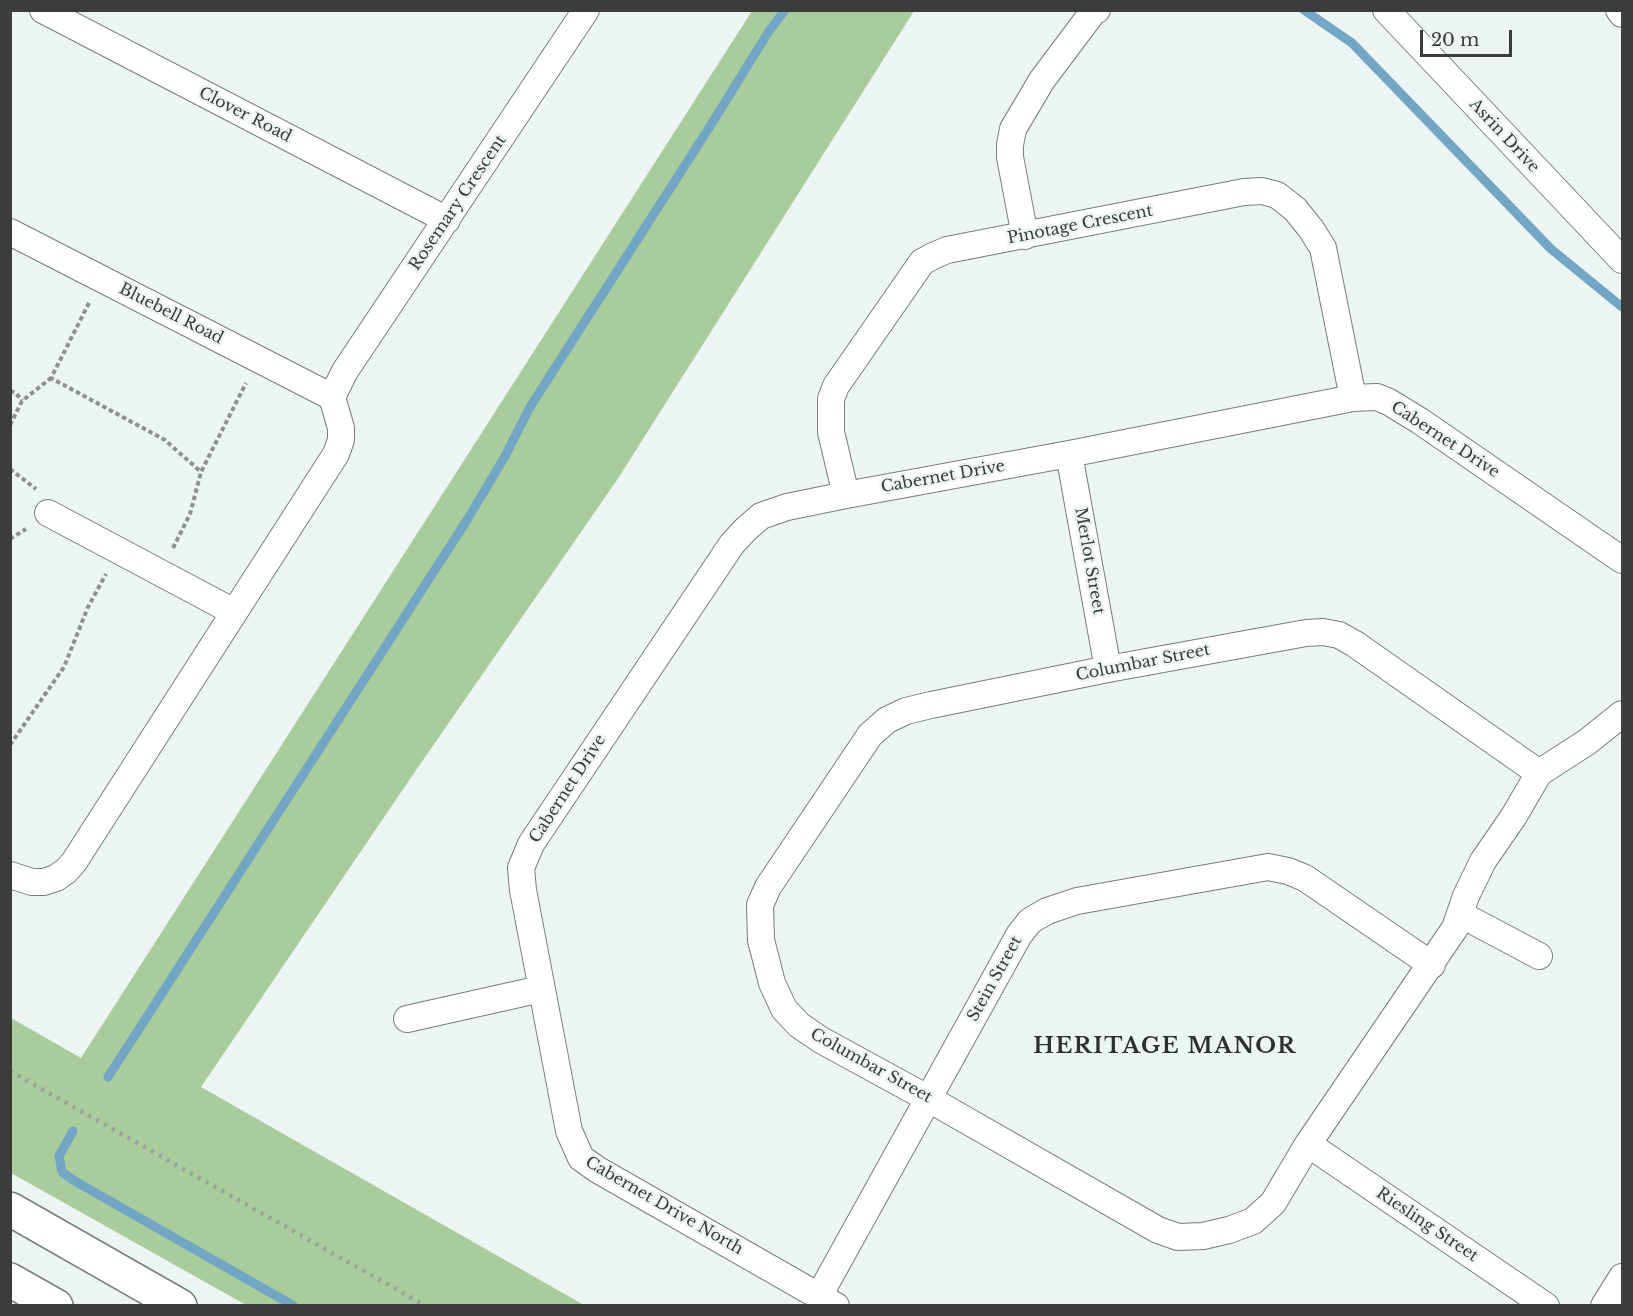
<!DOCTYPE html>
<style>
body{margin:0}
#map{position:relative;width:1633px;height:1316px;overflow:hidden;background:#edf5f4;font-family:"Libre Baskerville",serif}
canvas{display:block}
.frame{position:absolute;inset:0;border:12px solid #3a3d3c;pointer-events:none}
.scale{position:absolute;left:1420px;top:30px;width:92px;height:27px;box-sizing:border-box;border:3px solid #3a3d3c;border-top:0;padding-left:8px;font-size:18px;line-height:21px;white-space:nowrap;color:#3a3d3c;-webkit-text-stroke:4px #edf5f4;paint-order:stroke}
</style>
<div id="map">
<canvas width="1633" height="1316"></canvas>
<div class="frame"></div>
<div class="scale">20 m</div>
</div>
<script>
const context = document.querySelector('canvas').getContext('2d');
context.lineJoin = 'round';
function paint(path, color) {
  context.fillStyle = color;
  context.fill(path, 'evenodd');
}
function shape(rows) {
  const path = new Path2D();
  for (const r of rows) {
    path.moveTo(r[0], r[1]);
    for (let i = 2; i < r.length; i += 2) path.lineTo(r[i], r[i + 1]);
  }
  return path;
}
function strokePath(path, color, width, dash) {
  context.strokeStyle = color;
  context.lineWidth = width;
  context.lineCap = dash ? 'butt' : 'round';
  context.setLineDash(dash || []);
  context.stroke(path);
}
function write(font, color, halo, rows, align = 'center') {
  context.font = font + ' "Libre Baskerville",serif';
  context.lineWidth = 5;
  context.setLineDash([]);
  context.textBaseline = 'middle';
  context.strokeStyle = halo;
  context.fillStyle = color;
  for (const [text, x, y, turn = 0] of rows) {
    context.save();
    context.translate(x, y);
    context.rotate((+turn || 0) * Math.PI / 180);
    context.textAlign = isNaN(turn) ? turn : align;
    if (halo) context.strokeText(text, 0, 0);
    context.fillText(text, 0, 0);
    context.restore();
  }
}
const green = shape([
 [752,11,914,11,617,480,412,776,201,1087,584,1305,246,1305,11,1173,11,1018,81,1058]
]);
const stream = shape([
 [1304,10,1352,43,1551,249,1622,307],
 [108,1077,467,520,504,458,530,407,714,120,769,31,785,10],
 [73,1131,59,1156,62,1172,73,1180,294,1306]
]);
const path = shape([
 [89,303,51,378,165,440,201,472],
 [10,391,16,393,22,401],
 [10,425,22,401,51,378],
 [10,469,36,489],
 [10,539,26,529],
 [173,548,190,514,201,472,246,383],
 [10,745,64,667,88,607,106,574]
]);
const street = shape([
 [43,10,447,220],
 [1386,10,1622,260],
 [1619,10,1622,14],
 [10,232,332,397],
 [1025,236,1010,157,1010,145,1013,129,1042,80,1093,12,1097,10],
 [332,397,345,371,586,10],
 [1069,454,1108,669],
 [846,495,831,432,831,399,836,386,922,262,933,256,947,250,1244,192,1262,191,1277,195,1295,209,1311,229,1323,248,1353,398],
 [48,513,234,612],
 [1539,773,1355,644,1339,635,1323,632,1306,633,1108,669,931,705,906,711,887,720,870,735,768,887,760,905,761,940,772,983,784,1009,799,1025,821,1040,929,1099,1158,1230,1178,1237,1203,1236,1229,1230,1253,1221,1273,1203,1308,1144,1455,928,1466,896,1483,861,1514,816,1539,773,1587,742,1622,714],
 [10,875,32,882,44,882,56,878,66,871,74,862,336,454,341,440,341,428,332,397],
 [1460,914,1539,956],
 [407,1019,541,989],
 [1308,1144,1546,1306],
 [819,1296,1019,935,1030,921,1047,911,1077,901,1268,867,1288,871,1305,878,1432,965],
 [836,1306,598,1170,581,1158,569,1131,523,890,521,868,531,844,732,544,746,529,761,516,787,507,846,495,1069,454,1353,398,1377,397,1389,402,1420,421,1622,560],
 [1604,1306,1622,1277]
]);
const secondary = shape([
 [10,1209,180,1306],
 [10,1280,56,1306]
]);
const rail = shape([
 [10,1071,426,1306]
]);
const streetNames = [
 ["Clover Road",245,115,27],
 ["Asrin Drive",1504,136,47],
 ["Rosemary Crescent",458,203,-56],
 ["Pinotage Crescent",1080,225,-11],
 ["Bluebell Road",171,314,27],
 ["Cabernet Drive",1445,440,33],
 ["Cabernet Drive",943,477,-10],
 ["Merlot Street",1089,561,80],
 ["Columbar Street",1143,663,-11],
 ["Cabernet Drive",568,789,-57],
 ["Stein Street",995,979,-61],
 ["Columbar Street",871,1066,29],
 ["Cabernet Drive North",664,1206,30],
 ["Riesling Street",1427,1225,34]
];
const districtNames = [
 ["HERITAGE MANOR",1165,1047]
];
paint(green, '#a8cc9b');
strokePath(stream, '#73a5c4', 9);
strokePath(street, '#767d7c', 28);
strokePath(secondary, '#767d7c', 36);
strokePath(path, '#8c9291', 4, [4.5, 3]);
strokePath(street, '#fff', 26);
strokePath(secondary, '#fff', 33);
strokePath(rail, '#9ba1a0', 4.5, [3, 6]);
write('16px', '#3a3d3c', '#edf5f4', streetNames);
context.letterSpacing = '1.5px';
write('bold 22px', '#2b3130', '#edf5f4', districtNames);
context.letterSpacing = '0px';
</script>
